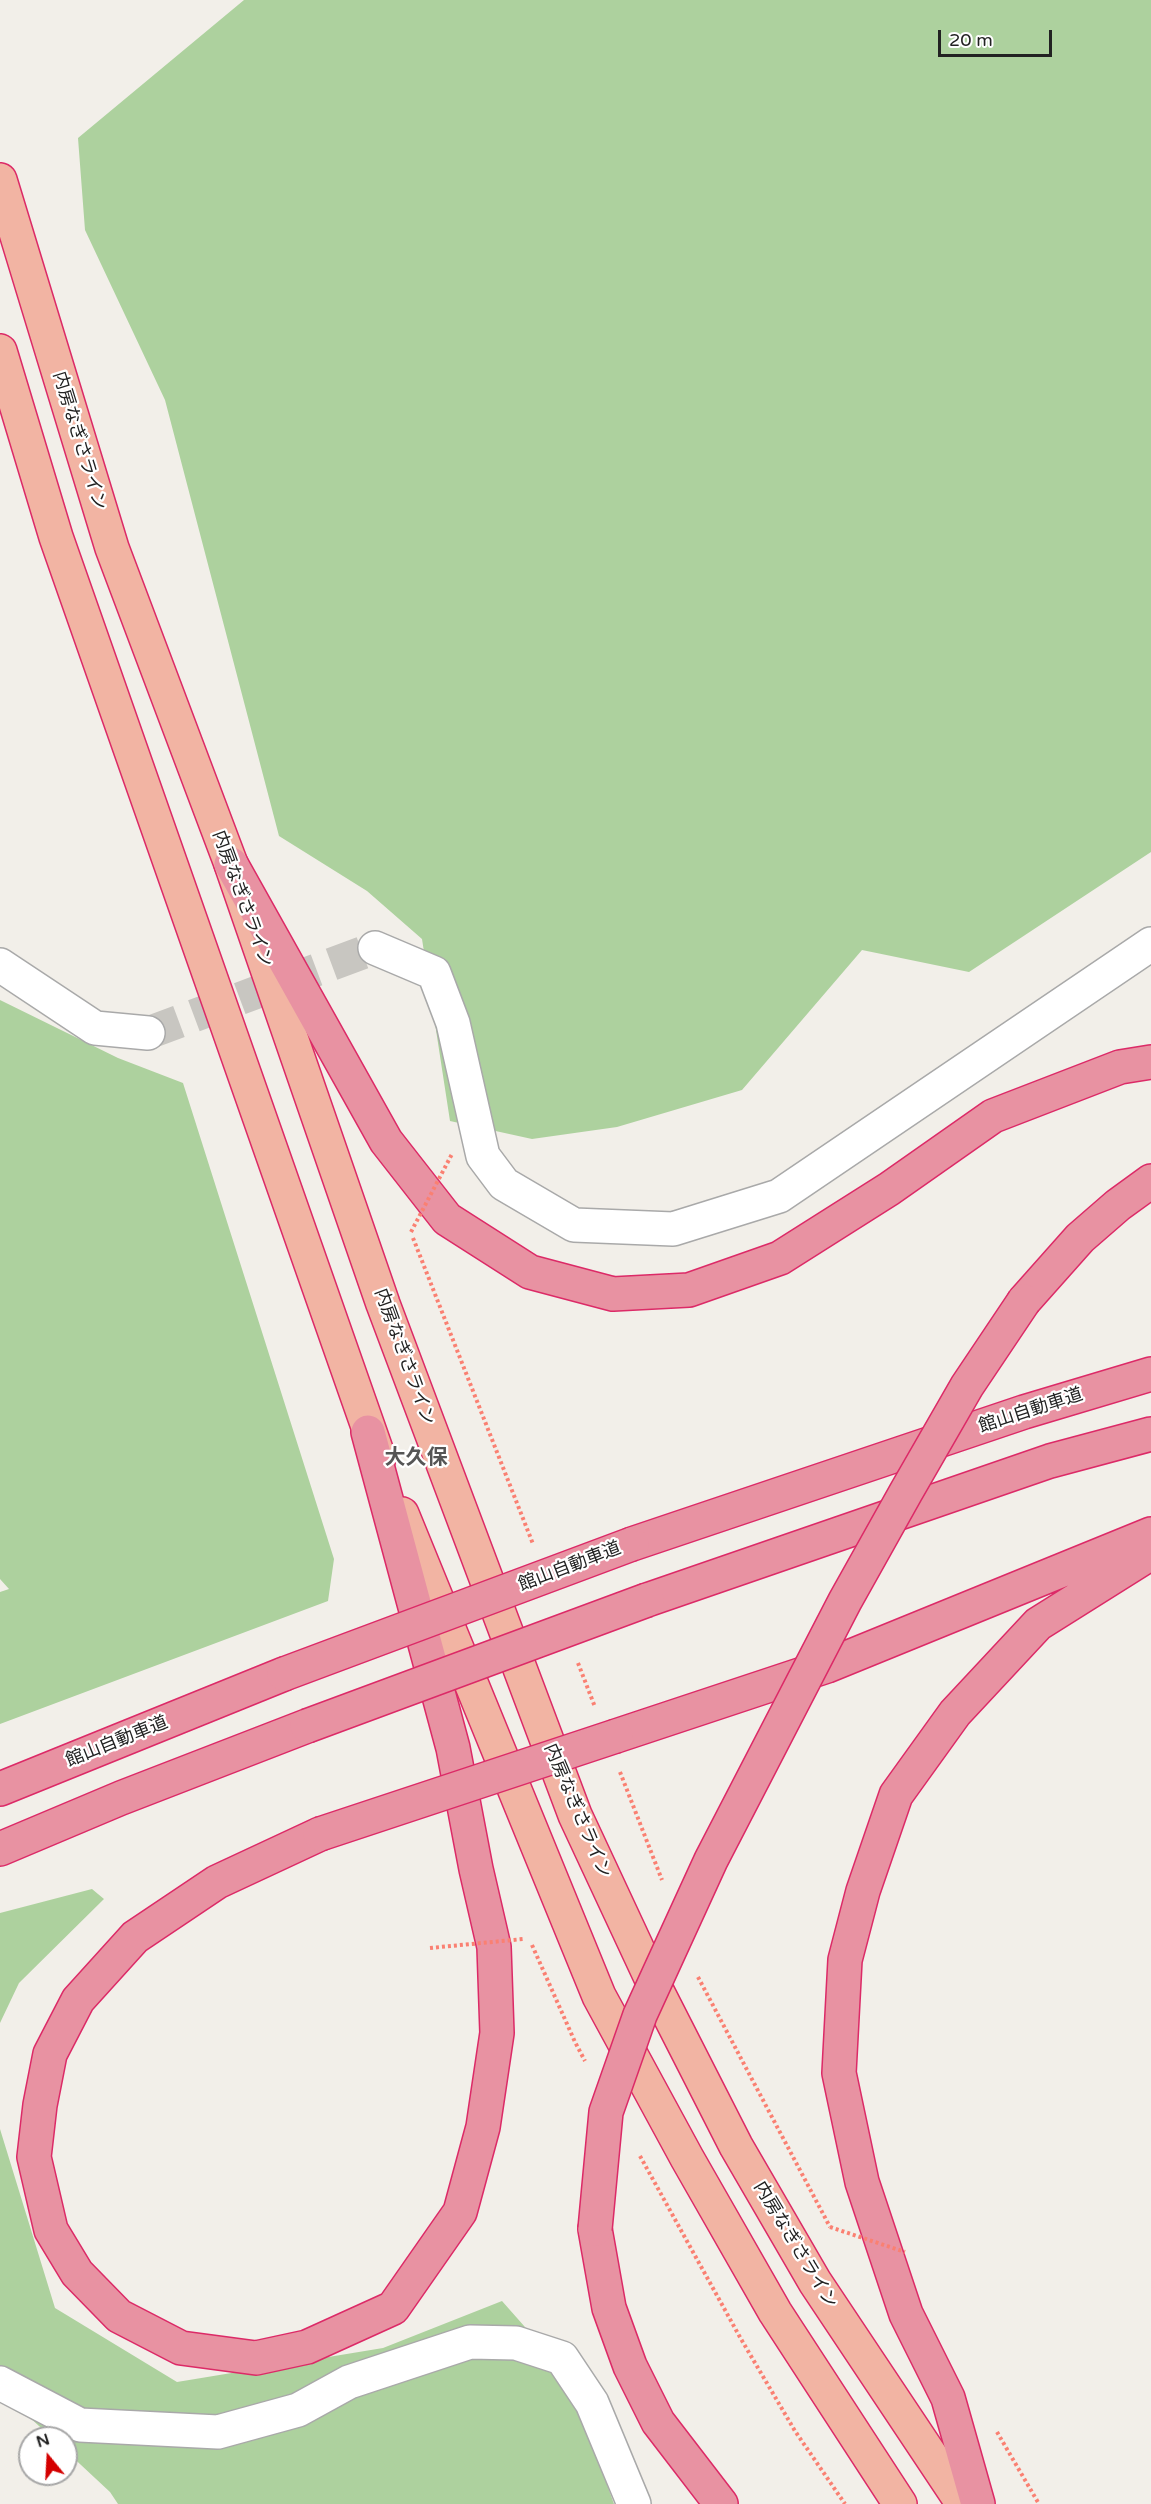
<!DOCTYPE html>
<meta charset="utf-8">
<style>
body{margin:0}
#map{position:relative;width:1151px;height:2504px;overflow:hidden;background:#f2efe9;font-family:"Varela Round",sans-serif}
canvas{display:block}
.north{position:absolute;left:18px;top:2426px;width:60px;height:60px;box-sizing:border-box;background:#fff;border:2px solid #a7a7a7;border-radius:50%;rotate:342deg;font-size:16px;font-weight:700;line-height:24px;text-align:center;color:#222}
.north::after{content:'';display:block;margin:auto;width:21px;height:27px;background:#d40000;clip-path:polygon(50% 0,100% 100%,50% 72%,0 100%)}
.scale{position:absolute;left:938px;top:30px;width:114px;height:27px;box-sizing:border-box;border:3px solid #222;border-top:0;padding-left:8px;font-size:18px;line-height:21px;white-space:nowrap;color:#222;-webkit-text-stroke:4px #fff;paint-order:stroke}
</style>
<div id="map">
<canvas width="1151" height="2504"></canvas>
<div class="north">N</div>
<div class="scale">20 m</div>
</div>
<script>
const context = document.querySelector('canvas').getContext('2d');
context.lineJoin = 'round';
function paint(path, color) {
  context.fillStyle = color;
  context.fill(path, 'evenodd');
}
function shape(rows) {
  const path = new Path2D();
  for (const r of rows) {
    path.moveTo(r[0], r[1]);
    for (let i = 2; i < r.length; i += 2) path.lineTo(r[i], r[i + 1]);
  }
  return path;
}
function strokePath(path, color, width, dash) {
  context.strokeStyle = color;
  context.lineWidth = width;
  context.lineCap = dash ? 'butt' : 'round';
  context.setLineDash(dash || []);
  context.stroke(path);
}
function write(font, color, halo, rows, align = 'center') {
  context.font = font + ' "Varela Round","Noto Sans JP",sans-serif';
  context.lineWidth = 4.5;
  context.setLineDash([]);
  context.textBaseline = 'middle';
  context.strokeStyle = halo;
  context.fillStyle = color;
  for (const [text, x, y, turn = 0] of rows) {
    context.save();
    context.translate(x, y);
    context.rotate((+turn || 0) * Math.PI / 180);
    context.textAlign = isNaN(turn) ? turn : align;
    if (halo) context.strokeText(text, 0, 0);
    context.fillText(text, 0, 0);
    context.restore();
  }
}
const forest = shape([
 [244,0,1151,0,1151,852,969,972,862,950,742,1090,617,1127,532,1139,450,1121,422,939,367,891,279,836,165,400,85,230,78,138],
 [0,1000,118,1058,183,1083,334,1559,328,1601,0,1724,0,1592,9,1589,0,1579],
 [92,1889,104,1899,19,1983,0,2023,0,1913],
 [0,2129,55,2308,177,2382,383,2348,502,2301,555,2361,594,2448,614,2504,118,2504,110,2492,66,2451,66,2438,52,2438,0,2390]
]);
const minorTunnel = shape([
 [148,1033,375,948]
]);
const path = shape([
 [413,1238,533,1544],
 [578,1663,595,1707],
 [620,1772,662,1880],
 [532,1945,575,2042,585,2061],
 [698,1977,830,2227],
 [640,2156,741,2339,795,2431,845,2504],
 [997,2432,1039,2504]
]);
const minor = shape([
 [375,948,434,973,453,1023,483,1156,504,1184,574,1225,673,1229,779,1196,1151,944],
 [0,965,95,1028,148,1033],
 [0,2383,80,2425,218,2432,298,2410,349,2382,470,2342,516,2343,562,2358,592,2403,634,2504]
]);
const trunk = shape([
 [0,180,112,548,231,864,383,1304,575,1815,658,1993,736,2146,815,2282,963,2504],
 [0,351,56,537,379,1458],
 [402,1514,599,1996,687,2158,775,2312,900,2504]
]);
const motorway = shape([
 [231,864,386,1141,447,1219,530,1272,613,1294,689,1290,780,1258,889,1189,993,1116,1120,1067,1151,1062],
 [1024,1301,1080,1238,1118,1205,1151,1181],
 [632,1544,1024,1412,1151,1374],
 [647,1600,1050,1461,1151,1434],
 [616,1736,827,1666,1151,1534],
 [0,1789,284,1674],
 [320,1834,217,1882,135,1937,78,2000,50,2054,40,2105,34,2157,51,2230,77,2273,119,2316,181,2348,256,2358,307,2347,393,2308,460,2212,483,2127,497,2033,494,1947,476,1869,453,1748,368,1432],
 [0,1849,121,1798,307,1726],
 [595,2229,609,2308,630,2366,658,2422,721,2504],
 [978,2504,948,2398,906,2314,862,2182,839,2073,845,1960,863,1891,896,1795,955,1713,1038,1624,1151,1553]
]);
const pathBridge = shape([
 [411,1232,452,1154],
 [430,1948,523,1939],
 [830,2227,905,2252]
]);
const motorwayBridge = shape([
 [284,1674,632,1544],
 [307,1726,647,1600],
 [320,1834,616,1736],
 [595,2229,606,2112,640,2015,711,1860,845,1601,906,1492,967,1386,1024,1301]
]);
const streetNames = [
 ["内房なぎさライン",79,441,73],
 ["内房なぎさライン",242,899,70],
 ["内房なぎさライン",404,1357,70],
 ["館山自動車道",1031,1411,-18],
 ["館山自動車道",570,1567,-21],
 ["館山自動車道",117,1742,-22],
 ["内房なぎさライン",577,1811,67],
 ["内房なぎさライン",795,2245,59]
];
const quarterNames = [
 ["大久保",416,1458]
];
paint(forest, '#add19e');
strokePath(minorTunnel, '#c8c6c1', 33, [33, 16]);
strokePath(minor, '#a9a9a9', 36);
strokePath(trunk, '#dc2a67', 36);
strokePath(motorway, '#dc2a67', 36);
strokePath(path, '#fa8072', 4, [3, 3]);
strokePath(minor, '#fff', 33);
strokePath(trunk, '#f2b4a3', 33);
strokePath(motorway, '#e892a2', 33);
strokePath(motorwayBridge, '#dc2a67', 36, []);
strokePath(pathBridge, '#fa8072', 4, [3, 3]);
strokePath(motorwayBridge, '#e892a2', 33);
write('18px', '#222', '#fff', streetNames);
write('bold 21px', '#555', '#fff', quarterNames);
</script>
